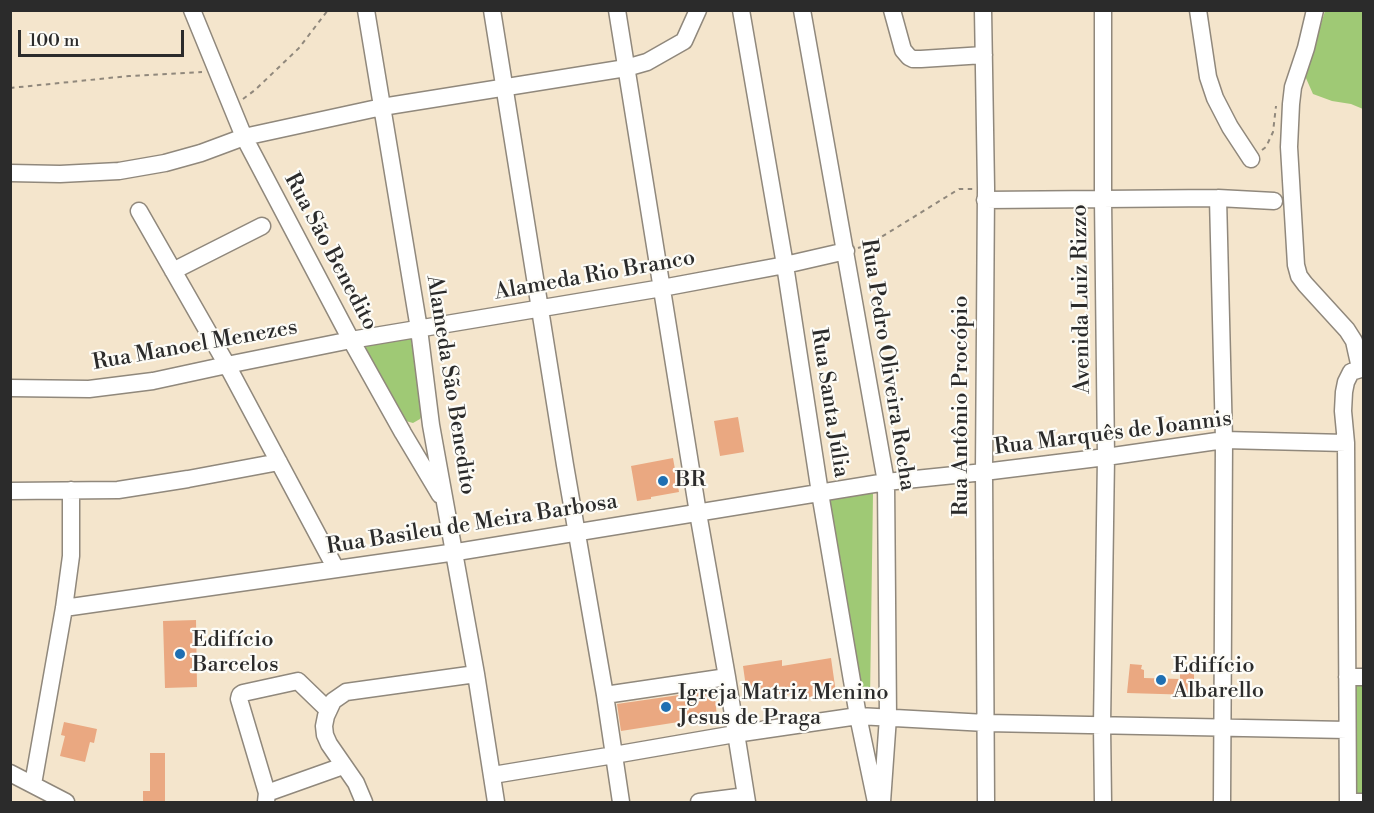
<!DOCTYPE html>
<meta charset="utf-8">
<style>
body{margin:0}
#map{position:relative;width:1374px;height:813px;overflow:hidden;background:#f4e5cc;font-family:"Libre Bodoni",serif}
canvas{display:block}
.frame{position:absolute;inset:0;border:12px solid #2b2b2b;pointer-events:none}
.scale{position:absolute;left:18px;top:30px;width:166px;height:27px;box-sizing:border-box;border:3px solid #2b2b2b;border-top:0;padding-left:8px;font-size:18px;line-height:21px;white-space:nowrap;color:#2b2b2b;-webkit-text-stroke:4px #fdfcf7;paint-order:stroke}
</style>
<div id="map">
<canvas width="1374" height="813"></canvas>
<div class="frame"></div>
<div class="scale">100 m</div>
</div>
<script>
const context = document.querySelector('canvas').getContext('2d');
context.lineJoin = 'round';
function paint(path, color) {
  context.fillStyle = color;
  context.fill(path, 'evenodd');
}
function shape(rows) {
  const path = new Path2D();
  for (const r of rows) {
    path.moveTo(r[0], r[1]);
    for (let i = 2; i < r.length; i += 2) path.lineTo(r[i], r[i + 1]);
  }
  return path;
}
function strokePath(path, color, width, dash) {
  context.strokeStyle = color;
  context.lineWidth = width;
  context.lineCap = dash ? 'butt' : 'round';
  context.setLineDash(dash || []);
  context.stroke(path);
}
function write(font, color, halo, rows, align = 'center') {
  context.font = font + ' "Libre Bodoni",serif';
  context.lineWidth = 4.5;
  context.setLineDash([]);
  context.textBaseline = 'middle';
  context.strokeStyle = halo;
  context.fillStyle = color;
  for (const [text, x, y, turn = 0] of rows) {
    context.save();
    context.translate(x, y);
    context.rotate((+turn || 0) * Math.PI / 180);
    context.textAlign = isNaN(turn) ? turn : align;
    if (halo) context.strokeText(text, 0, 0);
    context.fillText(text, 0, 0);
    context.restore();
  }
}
const green = shape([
 [1325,11,1363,11,1363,109,1351,104,1332,101,1313,94,1305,76],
 [409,327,423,413,420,419,413,423,406,421,360,340],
 [868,489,873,494,870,699,851,699,827,497],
 [1354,682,1363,682,1363,796,1354,796]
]);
const building = shape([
 [738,417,744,452,720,456,714,421],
 [673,458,679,492,651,497,651,499,637,501,631,466],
 [196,620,197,687,165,688,163,621],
 [831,658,836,693,797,699,796,693,748,701,743,666,782,660,782,666],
 [1130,664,1142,665,1141,669,1144,670,1144,678,1180,679,1180,671,1182,671,1183,665,1194,665,1194,695,1127,693],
 [714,690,717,716,621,731,617,704],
 [64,722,97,729,94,743,90,742,85,762,60,756,65,736,61,735],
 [150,753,165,753,165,802,143,802,143,791,150,791]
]);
const path = shape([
 [10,88,129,76,202,72],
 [243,99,255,90,299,48,328,10],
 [1262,150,1266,147,1273,132,1276,106],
 [858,248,870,244,959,189,974,189]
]);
const minor = shape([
 [192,10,244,137,351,340,403,433,440,495],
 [366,10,419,329,431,425,476,674,496,802],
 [492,10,565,465,605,695,621,802],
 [617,10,698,513,727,677,747,802],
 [741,10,785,265,820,493,858,716,876,802],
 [802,10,886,482,888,717,882,802],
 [892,10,903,50,909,57,913,59,921,59,984,55],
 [983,10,986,188,984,472,986,802],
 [1103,10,1103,199,1106,457,1102,725,1103,802],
 [1198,10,1208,77,1215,98,1230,127,1251,159],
 [1315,10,1306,48,1293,87,1291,104,1289,147,1296,265,1299,276,1305,284,1347,330,1354,341,1360,368],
 [10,173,60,174,119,171,165,163,201,153,244,137,382,107,626,68,647,62,684,41,698,10],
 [1218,198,1224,440,1222,802],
 [985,200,1218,198,1274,201],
 [139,211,227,365,336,569],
 [173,271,262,226],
 [10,388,89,389,153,381,227,365,351,340,662,288,785,265,846,251],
 [10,491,118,490,188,479,279,462],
 [64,608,463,551,886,482,984,472,1106,457,1224,440,1346,443],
 [1347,677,1364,677],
 [605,695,727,677],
 [10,773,66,802],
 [493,775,614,755,735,734,858,716,986,723,1347,730],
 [33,784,64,608,71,556,71,490],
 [267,793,343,766],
 [266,802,267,793,239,699,240,695,243,693,298,681,328,710],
 [364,802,356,783,329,744,325,735,324,726,326,716,333,701,346,692,476,674],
 [699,802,746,796],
 [1348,802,1346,443,1343,411,1344,392,1346,382,1351,372,1364,368],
 [1348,802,1364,802]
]);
const markers = [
 [663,481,6,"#1f6fb2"],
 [180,654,6,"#1f6fb2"],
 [1161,680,6,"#1f6fb2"],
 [666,707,6,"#1f6fb2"]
];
const streetNames = [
 ["Rua São Benedito",330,252,62],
 ["Alameda Rio Branco",595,276,-10],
 ["Avenida Luiz Rizzo",1082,299,-91],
 ["Rua Manoel Menezes",195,346,-10],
 ["Rua Pedro Oliveira Rocha",887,365,81],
 ["Alameda São Benedito",450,385,81],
 ["Rua Santa Júlia",829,403,81],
 ["Rua Antônio Procópio",962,406,-90],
 ["Rua Marquês de Joannis",1113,434,-7],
 ["Rua Basileu de Meira Barbosa",472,525,-9]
];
const poiNames = [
 ["BR",675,481],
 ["Edifício",192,641],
 ["Barcelos",192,666],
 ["Edifício",1173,667],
 ["Albarello",1173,692],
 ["Igreja Matriz Menino",678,694],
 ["Jesus de Praga",678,719]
];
paint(green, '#9fc975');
paint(building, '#eaa881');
strokePath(minor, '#90887c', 19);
strokePath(path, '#90887c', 2, [4.5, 4.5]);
strokePath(minor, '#fff', 16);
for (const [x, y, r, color] of markers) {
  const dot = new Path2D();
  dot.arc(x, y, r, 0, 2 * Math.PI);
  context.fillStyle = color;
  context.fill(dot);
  strokePath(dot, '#fdfcf7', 2);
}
write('22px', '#2b2b2b', '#fdfcf7', streetNames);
write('22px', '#2b2b2b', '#fdfcf7', poiNames, 'left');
</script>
